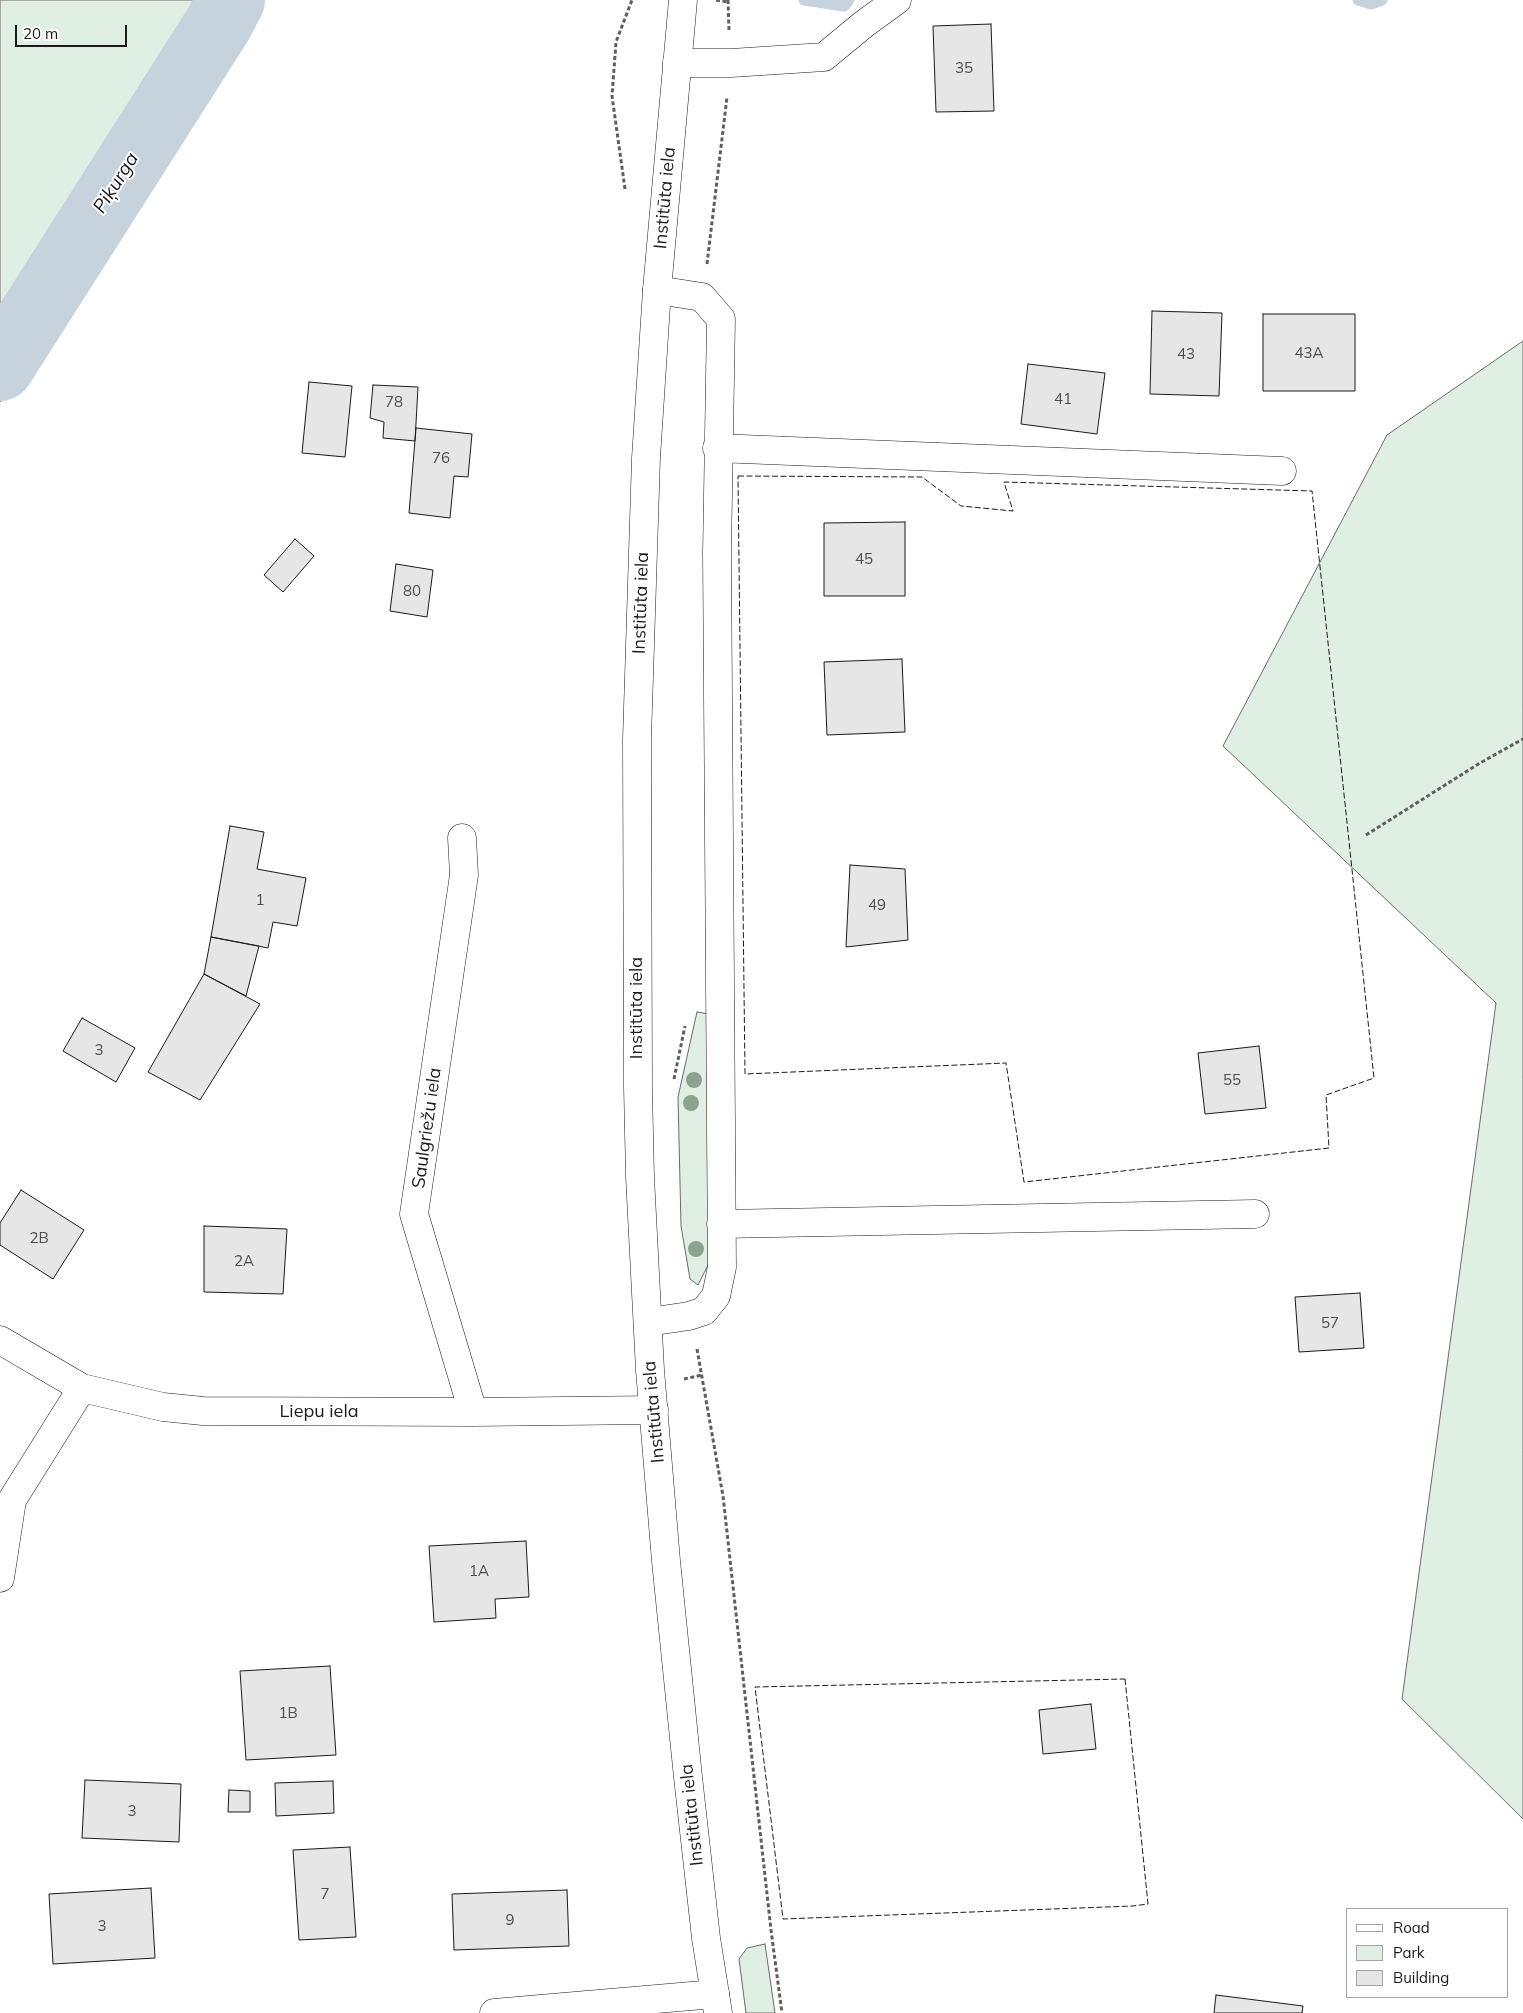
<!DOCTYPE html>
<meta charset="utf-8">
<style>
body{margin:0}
#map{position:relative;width:1523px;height:2013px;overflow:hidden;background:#fff;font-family:Mulish,sans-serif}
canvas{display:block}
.legend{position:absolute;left:1346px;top:1908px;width:162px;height:90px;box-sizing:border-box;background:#fff;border:1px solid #a3a3a3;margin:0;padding:6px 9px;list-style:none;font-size:15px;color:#1a1a1a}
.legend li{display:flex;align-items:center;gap:10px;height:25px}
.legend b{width:25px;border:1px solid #a3a3a3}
.scale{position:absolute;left:15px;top:25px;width:112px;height:22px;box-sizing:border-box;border:2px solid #1a1a1a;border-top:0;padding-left:6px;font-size:15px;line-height:18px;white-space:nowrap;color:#1a1a1a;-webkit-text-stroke:4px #fff;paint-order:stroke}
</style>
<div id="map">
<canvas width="1523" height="2013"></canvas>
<ul class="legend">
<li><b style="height:6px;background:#fff"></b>Road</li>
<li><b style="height:14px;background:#e0efe3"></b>Park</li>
<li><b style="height:14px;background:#e6e6e6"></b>Building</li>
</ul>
<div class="scale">20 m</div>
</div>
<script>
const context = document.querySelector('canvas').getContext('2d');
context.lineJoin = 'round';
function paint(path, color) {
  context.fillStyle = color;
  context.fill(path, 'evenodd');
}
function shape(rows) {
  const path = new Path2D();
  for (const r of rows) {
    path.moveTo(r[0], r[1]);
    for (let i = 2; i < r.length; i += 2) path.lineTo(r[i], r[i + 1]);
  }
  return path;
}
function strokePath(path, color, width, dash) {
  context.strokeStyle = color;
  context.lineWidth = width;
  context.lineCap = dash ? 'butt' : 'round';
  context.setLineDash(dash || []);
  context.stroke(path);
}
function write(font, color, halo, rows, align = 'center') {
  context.font = font + ' Mulish,sans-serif';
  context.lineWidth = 4;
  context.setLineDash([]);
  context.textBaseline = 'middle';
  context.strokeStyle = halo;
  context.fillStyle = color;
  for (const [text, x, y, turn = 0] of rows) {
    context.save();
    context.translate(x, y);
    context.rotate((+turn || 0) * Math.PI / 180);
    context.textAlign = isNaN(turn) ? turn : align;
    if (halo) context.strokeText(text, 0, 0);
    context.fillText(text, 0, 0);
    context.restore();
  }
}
const green = shape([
 [0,0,257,0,0,402,0,0],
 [1523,341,1523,1819,1402,1699,1496,1003,1223,746,1387,435,1523,341],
 [697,1012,709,1014,709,1263,698,1285,690,1279,681,1226,678,1097,697,1012],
 [765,1944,775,2013,746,2013,739,1959,747,1948,765,1944]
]);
const stream = shape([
 [804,0,844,6,849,0],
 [1358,0,1371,4,1382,0]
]);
const river = shape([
 [0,367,219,23,231,0]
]);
const building = shape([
 [991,24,994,111,936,112,933,26,991,24],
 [1152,311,1222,313,1219,396,1150,394,1152,311],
 [1263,314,1355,314,1355,391,1263,391,1263,314],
 [1028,364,1105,373,1097,434,1021,424,1028,364],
 [309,382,352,386,345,457,302,453,309,382],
 [373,385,418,387,415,441,383,438,384,422,370,418,373,385],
 [416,428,472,434,468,477,454,476,450,518,409,513,416,428],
 [905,522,905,596,824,596,824,523,905,522],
 [295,539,314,556,283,592,264,575,295,539],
 [396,564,433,570,427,617,390,611,396,564],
 [902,659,905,732,827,735,824,662,902,659],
 [230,826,264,832,257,869,306,878,297,926,273,922,268,948,211,937,230,826],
 [850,865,905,869,908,940,846,947,850,865],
 [211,937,259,946,246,996,204,974,211,937],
 [204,974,260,1004,200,1100,148,1072,204,974],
 [82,1018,135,1048,116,1082,63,1051,82,1018],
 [1259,1046,1266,1108,1205,1114,1198,1053,1259,1046],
 [21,1190,84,1230,53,1279,0,1245,0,1223,21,1190],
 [204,1226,287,1229,283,1294,204,1292,204,1226],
 [1360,1293,1364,1348,1299,1352,1295,1297,1360,1293],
 [526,1541,529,1597,495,1599,496,1618,434,1622,429,1546,526,1541],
 [330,1666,336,1755,246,1760,240,1671,330,1666],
 [1091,1704,1096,1749,1043,1754,1039,1710,1091,1704],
 [85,1780,181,1784,179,1842,82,1838,85,1780],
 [333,1781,334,1813,276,1816,275,1783,333,1781],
 [229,1790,250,1791,250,1812,228,1812,229,1790],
 [350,1847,356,1937,299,1940,293,1850,350,1847],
 [151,1888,155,1958,53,1964,49,1894,151,1888],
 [567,1890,569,1946,454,1950,452,1894,567,1890],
 [1216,1995,1303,2006,1302,2013,1214,2013,1216,1995]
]);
const path = shape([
 [716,0,728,2],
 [728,0,729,31],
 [625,189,612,96,616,42,632,0],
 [707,264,727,97],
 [1366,835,1480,763,1523,739],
 [674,1079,685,1026],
 [697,1349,723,1496,771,1930,782,2013],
 [684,1379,702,1375]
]);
const minor = shape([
 [677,63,731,63,824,57,864,24,897,0],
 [717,448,1282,471],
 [462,838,464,875,414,1214,473,1412],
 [721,1224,1255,1214],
 [648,1322,689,1316,704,1311,716,1296,722,1267,717,553,721,319,702,297,657,290],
 [0,1340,82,1388,163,1407,203,1411,473,1412,654,1410],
 [0,1578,12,1500,82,1388],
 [494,2013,715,1994]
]);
const major = shape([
 [683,0,657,290,646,458,637,739,638,1088,640,1177,650,1370,666,1561,688,1777,706,1938,718,2013]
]);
const fence = shape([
 [738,476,922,477,961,506,1013,511,1004,482,1312,491,1374,1078,1326,1095,1329,1148,1024,1182,1006,1063,745,1074,738,476],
 [1125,1679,1148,1904,1133,1906,783,1919,755,1687,1125,1679]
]);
const trees = [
 [694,1080],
 [691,1103],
 [696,1249]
];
const numberNames = [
 ["35",964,68],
 ["43A",1309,353],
 ["43",1186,354],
 ["41",1063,399],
 ["78",394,402],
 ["76",441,458],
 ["45",864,559],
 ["80",412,591],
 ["1",260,900],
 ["49",877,905],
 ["3",99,1050],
 ["55",1232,1080],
 ["2B",39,1238],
 ["2A",244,1261],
 ["57",1330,1323],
 ["1A",479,1571],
 ["1B",288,1713],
 ["3",132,1811],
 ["7",325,1894],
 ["9",510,1920],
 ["3",102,1926]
];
const streetNames = [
 ["Institūta iela",665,198,-85],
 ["Institūta iela",641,603,-88],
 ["Institūta iela",637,1008,-90],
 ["Saulgriežu iela",427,1128,-82],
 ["Liepu iela",319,1412],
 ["Institūta iela",654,1412,-95],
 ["Institūta iela",692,1815,-96]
];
const waterNames = [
 ["Piķurga",116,183,-58]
];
paint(green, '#e0efe3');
strokePath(green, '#6a6a6a', 1);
strokePath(stream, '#c6d2dc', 11);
strokePath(river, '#c6d2dc', 68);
paint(building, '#e6e6e6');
strokePath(building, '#1a1a1a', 1);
strokePath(minor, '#1a1a1a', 29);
strokePath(major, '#1a1a1a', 29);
strokePath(path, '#5f5f5f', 3, [4, 2.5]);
strokePath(minor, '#fff', 28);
strokePath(major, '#fff', 28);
strokePath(fence, '#1a1a1a', 1, [6, 2.5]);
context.fillStyle = '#8aa48f';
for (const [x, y] of trees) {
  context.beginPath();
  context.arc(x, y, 8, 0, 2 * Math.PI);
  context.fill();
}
write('15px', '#4d4d4d', null, numberNames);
write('18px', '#1a1a1a', '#fff', streetNames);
write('italic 19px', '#1a1a1a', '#fff', waterNames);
</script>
